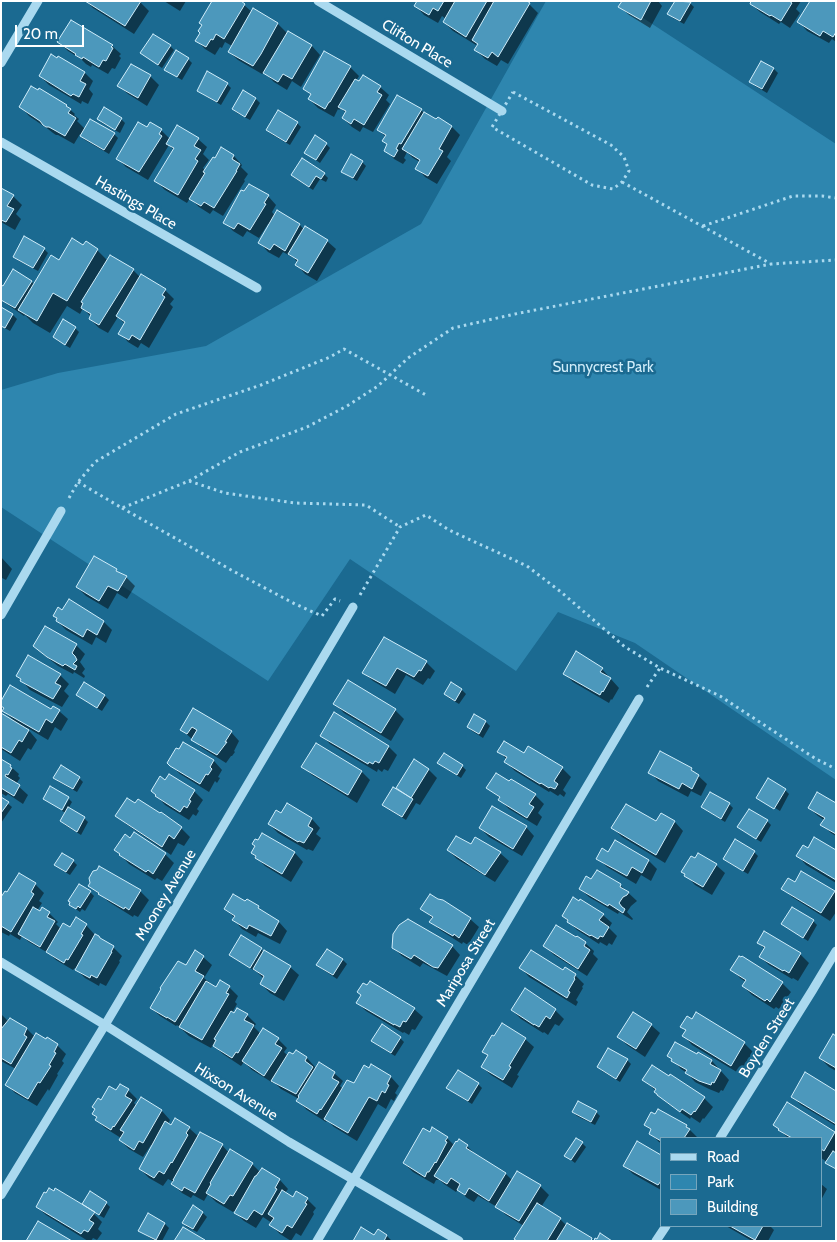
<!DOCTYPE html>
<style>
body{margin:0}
#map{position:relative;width:837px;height:1242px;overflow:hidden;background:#1b6a91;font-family:Cabin,sans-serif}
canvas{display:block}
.frame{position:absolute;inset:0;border:2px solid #fff;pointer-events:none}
.legend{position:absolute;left:660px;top:1137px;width:162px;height:90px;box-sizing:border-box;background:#1b6a91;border:1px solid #76a6bd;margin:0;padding:6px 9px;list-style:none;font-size:15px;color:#fff}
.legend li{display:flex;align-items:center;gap:10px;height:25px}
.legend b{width:25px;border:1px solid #76a6bd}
.scale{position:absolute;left:15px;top:25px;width:69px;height:22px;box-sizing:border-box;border:2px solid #fff;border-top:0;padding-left:6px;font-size:15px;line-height:18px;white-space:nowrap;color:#fff;-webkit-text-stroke:4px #1b6a91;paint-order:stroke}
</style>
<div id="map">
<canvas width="837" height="1242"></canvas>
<div class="frame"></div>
<ul class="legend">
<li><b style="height:6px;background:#aad9ef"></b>Road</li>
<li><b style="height:14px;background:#2e86af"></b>Park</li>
<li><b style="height:14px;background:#4c98bc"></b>Building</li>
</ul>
<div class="scale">20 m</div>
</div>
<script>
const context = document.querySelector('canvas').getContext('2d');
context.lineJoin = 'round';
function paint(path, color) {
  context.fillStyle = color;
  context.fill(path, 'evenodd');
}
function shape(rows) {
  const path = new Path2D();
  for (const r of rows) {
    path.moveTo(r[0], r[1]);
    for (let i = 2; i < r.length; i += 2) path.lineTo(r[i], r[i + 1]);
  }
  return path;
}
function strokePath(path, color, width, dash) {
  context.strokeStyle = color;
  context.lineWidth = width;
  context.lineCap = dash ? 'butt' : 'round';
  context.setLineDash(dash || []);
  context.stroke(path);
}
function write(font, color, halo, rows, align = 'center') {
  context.font = font + ' Cabin,sans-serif';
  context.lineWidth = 5;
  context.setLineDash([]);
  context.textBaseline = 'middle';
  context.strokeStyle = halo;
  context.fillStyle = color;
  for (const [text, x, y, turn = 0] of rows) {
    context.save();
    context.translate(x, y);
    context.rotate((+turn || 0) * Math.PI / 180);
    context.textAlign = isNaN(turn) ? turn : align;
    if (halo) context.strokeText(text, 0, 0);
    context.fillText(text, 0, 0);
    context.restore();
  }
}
const green = shape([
 [546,1,617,1,836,144,836,780,635,643,558,612,516,671,350,559,268,681,1,507,1,390,58,373,206,346,421,224]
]);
const shadow = shape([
 [86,1,140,2,149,11,134,34,93,8],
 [164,1,186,1,180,11],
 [417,1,524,1,529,4,538,13,508,64,501,60,497,66,485,59,476,50,479,45,476,43,476,45,453,31,444,22,446,19,442,16,438,23,424,15,416,6,418,2],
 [623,1,658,1,662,6,650,28,629,15,620,7],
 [676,1,688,1,694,7,684,24,673,18,669,14],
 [753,1,801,1,796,9,800,13,790,28,781,22,779,24,760,12,751,4],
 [836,1,836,42,832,39,829,43,807,31,799,22],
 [244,5,252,12,253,10,278,24,288,34,289,33,312,46,320,55,301,87,292,81,287,90,274,82,264,72,262,74,238,60,229,52,232,46,225,42,222,48,220,47,215,55,205,49,197,41],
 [59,42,112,46,121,54,119,56,121,58,115,69,112,68,108,74,92,65,91,67,86,64,81,59,68,51],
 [170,46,174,50,162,68,146,57,142,53],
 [325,53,350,67,359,76,356,81,360,83,380,87,389,95,386,100,390,104,373,132,363,127,360,132,352,127,343,118,346,113,341,108,339,110,338,109,334,117,318,108,309,99,311,95,305,89],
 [188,59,192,63,182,80,170,73,166,69],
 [762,62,774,69,778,73,767,93,755,86,751,82],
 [131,65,150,76,159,85,147,106,128,94,119,86],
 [85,73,93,81,89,89,93,94,88,104,82,101,81,104,49,85,40,76],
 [227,84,231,88,221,105,202,94,198,90],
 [40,90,66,106,75,114,74,115,79,119,77,121,85,129,114,134,118,138,109,154,85,140,80,134,74,144,58,135,56,135,53,133,48,129,29,116,21,107,39,92],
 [243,92,256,99,260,103,250,120,237,113,233,109],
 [421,110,424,113,452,127,460,135,447,157,451,161,437,184,425,177,417,168,420,162,413,158,407,152,404,158,406,160,403,164,394,159,386,150,388,145,384,141,386,137,379,130],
 [98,119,121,119,125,123,120,133,102,123],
 [297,123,301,127,290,145,271,134,267,130],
 [148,129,161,130,170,139,198,139,207,147,203,154,209,160,203,168,206,171,221,149,234,156,242,165,241,167,248,174,244,180,245,181,223,216,213,210,210,214,199,207,190,198,187,203,165,190,156,181,174,150,169,145,148,180,126,167,117,158],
 [326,144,330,148,320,163,306,153],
 [362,162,366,166,357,181,347,175,343,171],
 [324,174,328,178,326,182,320,179,313,190,296,179,292,175],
 [1,189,13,196,22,205,16,214,21,219,15,230,1,222],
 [268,196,276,205,272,212,275,216,277,212,300,225,304,230,327,241,336,249,317,281,305,274,297,265,298,263,294,258,283,252,279,258,268,252,260,243,270,225,268,224,259,238,247,231,243,237,233,231,225,222],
 [84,247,97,250,108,261,133,270,141,278,165,290,174,299,170,304,173,307,149,348,141,343,138,348,128,342,120,333,125,324,118,317,108,333,99,328,90,319,91,317,83,308,80,314,67,306,50,333,33,323,25,315,24,316,1,300,3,287,31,281,35,285,59,262],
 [44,249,48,253,38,271,19,261,15,257],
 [1,309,13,315,17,319,10,331,1,326],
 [75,328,79,332,70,348,58,341,54,337],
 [1,557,12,569,6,580,2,578,1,580],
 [116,570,120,574,126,577,135,586,127,599,117,593,108,609,86,596,77,587],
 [63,612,104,622,112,630,106,643,96,637,92,645,66,630,57,621],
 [385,639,426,662,435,671,430,679,428,678,423,685,406,675,395,694,373,681,364,673],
 [76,645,85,654,80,662,85,669,82,673,85,676,84,678,74,672,73,674,58,666,44,655,35,646],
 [602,669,619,688,612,700,611,699,609,703,573,682,564,673],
 [17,675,60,675,69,684,64,691,69,696,62,707,30,690],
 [85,684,105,696,109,700,102,711,82,699,78,695],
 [452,684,462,690,466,694,459,704,449,698,445,694],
 [335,704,395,710,404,719,391,741,344,713],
 [1,706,59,711,68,719,61,731,55,727,48,740,26,727,37,740,31,750,28,748,20,761,1,749,1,714,12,721,13,720,4,711,5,709],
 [194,710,231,732,239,741,234,751,235,752,232,756,231,756,226,763,202,748,182,730],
 [475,716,486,722,490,726,483,738,472,731,468,727],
 [322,735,389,747,397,755,388,771,384,769,382,772,378,769,377,772,330,744],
 [184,744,214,761,222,770,218,777,220,778,217,783,215,781,209,792,180,774,169,763,179,751],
 [316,745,362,772,370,780,357,803,312,775,303,766],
 [499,751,524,755,562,768,571,777,563,790,566,793,564,797,560,794,558,796,550,791,549,792,515,771,506,762,507,760],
 [1,760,10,766,19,774,18,776,20,778,16,784,28,795,23,804,8,794,6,796,1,793],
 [414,761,429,770,437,778,420,805,416,803,406,820,388,809,384,805,403,793,397,788],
 [439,763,462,766,466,770,461,778,443,767],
 [691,769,707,784,701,796,691,791,688,797,658,781,650,772],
 [55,778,79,778,83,782,77,792,59,782],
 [768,780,785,790,789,794,780,811,761,799],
 [166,782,194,791,203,800,197,809,199,811,196,816,193,814,189,820,165,805,157,796],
 [488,788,535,795,544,804,538,813,542,817,537,826,509,809,500,800,501,799],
 [1,798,12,807,1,823],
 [69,799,72,802,68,809,84,818,88,822,81,835,65,825,61,821,66,813,62,811],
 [729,804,733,808,725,822,707,811,703,807],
 [287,805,312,819,320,828,316,834,321,838,313,851,308,849,307,850,278,833,269,824,282,815],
 [836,805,836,836,831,833,822,824,824,820,818,816,809,808],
 [661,814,675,822,683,831,665,863,622,837,613,828,657,823],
 [117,816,181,828,190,837,184,846,178,843,171,855,126,824],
 [767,821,771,825,761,842,743,831,739,827],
 [526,827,534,836,522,856,489,837,480,828],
 [263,835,295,853,303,862,291,882,265,866,252,853],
 [131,840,165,854,174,863,162,881,157,878,155,880,129,864,116,850],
 [471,845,500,853,509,861,495,882,457,859,448,850],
 [808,849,836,852,836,883,806,865,798,856],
 [754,852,758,856,748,874,729,863,725,859],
 [608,854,649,861,657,869,651,881,641,875,636,884,607,867,598,858],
 [73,861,77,865,70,875,60,869,56,865],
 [716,865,725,873,712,895,695,885,683,872],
 [35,884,44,893,39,901,42,903,37,911,49,913,58,922,56,924,61,929,71,929,76,919,86,925,95,935,113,947,122,956,119,961,120,962,106,986,100,983,99,986,85,978,75,968,73,970,56,960,50,954,29,942,22,936,20,940,10,934,9,936,1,932,1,899,8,894],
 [620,885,637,901,631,906,627,912,633,919,632,920,619,912,618,914,589,897,580,889],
 [90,886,140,891,149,900,138,917,134,915,133,917,109,902],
 [783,888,834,892,836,894,836,912,830,921,792,897],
 [90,892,94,896,85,911,82,909,80,912,70,905],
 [258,907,264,913,279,922,287,931,280,944,258,933,256,937,242,929,234,920,235,918,226,909],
 [422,908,470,919,479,927,468,945,463,942,462,944,440,930,431,922,433,919],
 [793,908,813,921,817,925,808,941,787,928,783,924],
 [603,915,612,923,609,928,617,936,612,945,609,943,607,946,600,942,599,944,577,930,563,916],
 [585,943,594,951,593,954,598,959,587,976,554,955,545,946],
 [759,943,800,954,809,963,798,981,793,978,792,979,769,965,760,957,765,949],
 [452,946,460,955,447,976,423,963,420,967,402,956,393,947],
 [261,949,264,953,290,967,299,975,284,1001,270,993,261,984,263,978,255,970,255,971,235,959,231,955],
 [327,950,343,960,347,964,337,979,322,969,318,965],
 [203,957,212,965,204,978,216,988,220,982,229,987,238,996,235,1002,237,1004,232,1013,247,1015,256,1024,254,1027,261,1034,278,1039,287,1048,284,1052,288,1056,294,1056,296,1052,307,1058,316,1068,334,1073,343,1081,340,1086,343,1089,354,1085,369,1069,371,1066,391,1077,399,1086,395,1093,397,1095,394,1101,391,1099,386,1109,378,1104,357,1141,334,1127,327,1120,326,1122,307,1110,298,1101,299,1099,281,1089,274,1082,273,1083,252,1070,244,1062,241,1066,223,1054,213,1045,211,1048,189,1036,177,1025,176,1026,160,1016,151,1008,186,967],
 [521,968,564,972,566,969,575,975,584,984,582,987,583,988,576,1000,578,1002,576,1006,529,977],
 [732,969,782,983,791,992,779,1009,776,1007,774,1009,752,995,743,986,746,982,740,978],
 [525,990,555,1010,564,1019,559,1026,555,1024,548,1035,544,1032,543,1033,521,1019,512,1010],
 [358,1003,414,1009,423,1017,415,1030,412,1029,409,1035,404,1032,403,1033,366,1011],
 [1,1014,9,1022,27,1029,35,1037,57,1045,66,1054,62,1061,64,1063,57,1074,58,1075,49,1091,48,1089,37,1106,15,1093,7,1085,16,1069,1,1061],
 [696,1014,744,1043,753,1052,740,1074,692,1045,684,1036,687,1031,682,1026,693,1020],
 [651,1025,660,1033,645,1057,627,1045,618,1036],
 [836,1037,836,1071,829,1067,820,1058],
 [400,1038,404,1042,395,1056,377,1045,373,1041],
 [525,1039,534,1047,517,1075,519,1076,512,1088,491,1075,482,1067,489,1056,484,1051],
 [698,1054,712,1061,729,1080,723,1091,721,1090,719,1093,709,1089,695,1082,687,1073,681,1069,669,1056,697,1055],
 [627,1060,631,1064,620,1082,602,1071,598,1067],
 [644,1080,704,1098,713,1107,704,1119,703,1118,700,1123,691,1117,690,1119,667,1103,656,1091],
 [478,1084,482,1088,472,1104,452,1092,448,1088],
 [128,1090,137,1099,134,1103,137,1106,141,1099,162,1111,170,1120,168,1124,171,1127,189,1128,199,1137,222,1145,229,1153,230,1151,252,1164,260,1172,262,1170,280,1180,288,1189,285,1193,293,1198,297,1193,307,1199,316,1208,313,1212,314,1214,301,1236,296,1233,291,1241,280,1234,271,1225,272,1223,263,1217,256,1228,244,1221,234,1211,233,1212,216,1202,208,1194,204,1201,193,1195,191,1198,182,1193,173,1184,174,1182,168,1179,163,1186,149,1178,140,1169,152,1146,151,1145,143,1157,129,1149,120,1140,121,1138,105,1128,96,1120,98,1118,93,1114,101,1101,116,1092],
 [836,1092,836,1126,801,1105,792,1096],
 [659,1111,686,1126,698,1138,661,1138,661,1143,659,1142,650,1133,652,1131,645,1125,656,1116],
 [573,1112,596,1112,600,1116,595,1125,577,1116],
 [775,1125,834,1133,836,1134,836,1170,831,1166,827,1162,821,1158,821,1138,788,1138],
 [430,1134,447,1138,454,1145,459,1141,467,1146,476,1155,506,1174,513,1181,540,1186,549,1195,541,1207,560,1219,567,1226,568,1224,594,1241,518,1241,524,1226,506,1215,499,1208,478,1196,474,1202,467,1198,458,1189,456,1192,444,1184,439,1179,438,1180,436,1180,434,1184,413,1172,404,1163],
 [582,1143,586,1147,575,1163,566,1156],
 [661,1157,661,1190,633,1174,624,1165],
 [821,1184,827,1189,821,1200],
 [90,1193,106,1203,110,1207,104,1218,95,1213,94,1214,102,1222,98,1229,102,1233,97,1240,93,1238,91,1241,88,1241,46,1215,37,1207,82,1206],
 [193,1207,203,1213,207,1217,197,1232,187,1227,183,1223],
 [165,1224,169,1228,162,1241,155,1241,144,1234,140,1230],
 [726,1226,770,1226,774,1230,768,1241,752,1241],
 [387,1236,392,1241,354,1241,375,1237]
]);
const building = shape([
 [85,1,141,1,125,26,85,1],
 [212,1,241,1,245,4,224,39,216,34,213,40,211,39,206,47,195,41,200,33,198,31,202,25,199,23,212,1],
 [417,1,444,1,438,11,433,8,429,15,414,6,417,1],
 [455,1,487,1,466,37,443,22,455,1],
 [494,1,527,1,530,3,498,57,492,52,488,58,474,50,478,44,472,40,494,1],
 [622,1,651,1,641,20,618,7,622,1],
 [675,1,691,2,680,21,667,14,675,1],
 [751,1,789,1,792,3,781,21,771,15,770,16,750,4,751,1],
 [810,1,836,1,836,32,833,37,823,31,820,36,797,22,810,1],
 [253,8,278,23,261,54,253,66,228,52,253,8],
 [71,20,113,45,111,47,113,48,106,61,103,60,99,67,83,57,82,59,75,55,76,54,57,42,71,20],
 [288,31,312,45,292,79,283,74,278,82,263,73,288,31],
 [153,34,171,45,158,65,140,53,153,34],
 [176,50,189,58,177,77,164,70,176,50],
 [324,51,351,66,330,102,329,102,325,109,308,99,311,94,303,89,304,87,324,51],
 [51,54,57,58,58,56,85,72,80,81,86,84,79,97,73,94,71,96,39,76,51,54],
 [761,61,774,68,762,89,749,82,761,61],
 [131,64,151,75,138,98,117,86,131,64],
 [207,71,228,83,217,102,197,91,207,71],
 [363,75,381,86,377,92,382,95,364,125,354,119,351,124,342,118,346,111,338,107,355,79,359,81,363,75],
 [31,86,38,90,39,88,67,105,66,106,71,109,68,113,76,118,65,136,49,127,46,127,43,125,40,121,19,107,31,86],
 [243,90,256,98,245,117,232,109,243,90],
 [397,95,422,109,401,144,399,143,396,149,398,150,394,157,384,151,387,144,382,141,386,135,377,130,397,95],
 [104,107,122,118,115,130,97,119,104,107],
 [278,110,298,122,286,142,266,130,278,110],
 [424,112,436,119,438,117,452,126,439,149,443,151,428,176,415,169,420,160,402,149,424,112],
 [90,119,115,133,104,150,80,136,90,119],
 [138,122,147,127,150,122,162,129,159,134,162,136,139,172,116,159,138,122],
 [177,125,199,138,194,146,201,150,195,159,198,161,178,195,154,181,174,148,166,144,177,125],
 [315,135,327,143,316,160,304,153,315,135],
 [221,147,234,155,232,159,240,164,236,171,237,171,214,208,204,202,201,206,189,199,205,173,203,172,213,157,215,158,221,147],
 [351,154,363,161,353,178,341,172,351,154],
 [302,158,325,173,321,179,316,176,309,187,291,175,302,158],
 [249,184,269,195,264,203,266,204,250,230,238,223,234,229,223,223,241,190,244,191,249,184],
 [1,188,14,195,7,206,14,209,6,222,1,220,1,188],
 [277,210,300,224,285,251,274,244,270,250,258,243,277,210],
 [305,226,328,240,308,273,295,265,298,260,288,254,305,226],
 [24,236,45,248,33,268,13,257,24,236],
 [72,238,83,245,86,241,98,249,67,301,53,293,37,321,18,310,51,255,59,260,72,238],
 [110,255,134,269,99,325,89,319,91,314,81,308,83,303,81,302,110,255],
 [13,269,32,281,15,308,1,300,1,285,3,286,13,269],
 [141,274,166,289,162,295,165,297,140,340,132,335,129,340,118,334,125,322,116,316,141,274],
 [1,307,13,314,5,328,1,326,1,307],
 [63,319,76,327,65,345,53,337,63,319],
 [94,556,117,569,116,571,127,576,118,591,108,586,99,601,76,587,94,556],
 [69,599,104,621,97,635,87,629,83,637,56,621,57,618,53,616,58,607,62,610,69,599],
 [45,626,77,644,72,653,75,656,77,660,73,664,77,666,75,670,65,664,63,666,47,657,33,646,45,626],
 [384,637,427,661,421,671,419,670,414,677,397,668,386,686,362,673,384,637],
 [576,651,603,668,600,672,611,678,603,692,602,691,600,695,563,674,576,651],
 [28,655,61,674,55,683,61,686,53,699,20,681,21,679,16,676,28,655],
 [348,680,396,709,381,733,333,704,348,680],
 [84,682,105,695,97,708,76,695,84,682],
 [451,682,462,689,455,701,444,694,451,682],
 [10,685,51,709,53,706,60,710,52,723,46,719,39,732,2,711,4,708,1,706,1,701,10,685],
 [193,708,232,731,225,742,227,742,217,755,191,740,197,730,192,727,187,734,180,730,193,708],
 [334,712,389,746,379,763,375,761,373,764,369,762,368,764,320,736,334,712],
 [1,713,29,730,22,742,19,740,11,753,1,747,1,713],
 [474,714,486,721,479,734,467,727,474,714],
 [504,741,524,753,528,746,563,767,554,781,558,784,555,789,550,787,549,788,541,783,540,784,504,762,507,757,497,752,504,741],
 [183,742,214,760,210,767,212,769,208,775,206,774,200,784,170,766,167,763,176,748,179,749,183,742],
 [316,743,362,771,348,795,301,767,316,743],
 [660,751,692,768,691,770,699,775,692,789,682,783,679,789,648,773,660,751],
 [444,753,463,765,457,775,437,763,444,753],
 [1,759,11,765,10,767,12,768,8,775,6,774,5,776,20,785,14,796,1,788,1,759],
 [414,759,429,769,411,798,396,788,414,759],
 [61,765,80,777,73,789,53,778,61,765],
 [496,773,509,781,511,779,536,794,529,804,534,807,527,818,498,800,500,797,486,788,496,773],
 [169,774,195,790,189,800,191,801,187,808,184,806,180,812,155,796,156,795,151,791,160,776,165,780,169,774],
 [768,778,786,789,774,809,756,798,768,778],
 [50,786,69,797,62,810,43,799,50,786],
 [393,787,413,799,402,817,382,805,393,787],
 [710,792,730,803,721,819,701,807,710,792],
 [817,792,836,803,836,834,820,825,825,818,808,808,817,792],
 [1,797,9,802,1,813,1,797],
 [127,798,135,803,138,799,160,813,161,812,182,827,174,839,169,835,162,847,115,816,127,798],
 [287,803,312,818,308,826,313,829,304,843,299,841,298,842,268,824,276,810,281,813,287,803],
 [626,804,656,821,661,813,675,821,656,855,611,828,626,804],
 [492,806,527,826,513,849,479,828,492,806],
 [68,807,85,817,77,832,60,821,68,807],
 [749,809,768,820,756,839,737,827,749,809],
 [134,832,166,853,153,874,148,870,146,872,119,855,120,854,114,850,125,834,130,838,134,832],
 [262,833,295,852,282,874,255,858,256,856,251,853,255,846,252,844,255,839,258,840,262,833],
 [456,836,471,844,475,837,501,852,485,875,447,850,456,836],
 [814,837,836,850,836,880,796,856,803,845,808,848,814,837],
 [735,839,755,851,743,871,723,859,735,839],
 [615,840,649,860,642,873,632,867,627,876,596,859,602,848,608,852,615,840],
 [62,853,74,860,66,872,54,865,62,853],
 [698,853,717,864,703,887,684,876,685,874,681,872,691,856,695,858,698,853],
 [99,866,141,890,129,910,125,907,124,909,98,894,99,893,88,886,90,883,89,878,93,871,97,870,99,866],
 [597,870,621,884,620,887,629,892,627,895,623,897,619,903,622,907,625,909,623,913,609,904,608,906,579,889,586,876,591,879,597,870],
 [801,871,835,891,821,913,781,889,788,878,795,882,801,871],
 [19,873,36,883,31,892,34,894,11,932,1,926,1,897,5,891,7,892,19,873],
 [79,884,91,891,80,908,78,906,76,909,69,905,70,902,68,901,79,884],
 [233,894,245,901,247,899,259,906,258,908,279,921,271,936,249,925,247,929,232,920,235,916,224,909,233,894],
 [430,894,438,899,443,900,471,918,459,938,454,934,453,936,429,922,433,917,420,909,430,894],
 [573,897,579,901,580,899,604,914,599,920,609,927,603,937,600,936,598,939,591,935,590,936,567,922,568,920,562,916,573,897],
 [33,907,40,911,42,907,50,912,47,917,55,921,40,947,18,934,33,907],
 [792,907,814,920,803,938,781,924,792,907],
 [76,917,87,924,81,934,83,935,68,960,66,959,64,963,46,952,63,923,70,927,76,917],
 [408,919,453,945,438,968,433,967,414,955,411,959,392,948,393,934,399,925,408,919],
 [556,925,576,937,577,936,586,942,584,946,590,950,578,969,543,946,556,925],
 [764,931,801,953,789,973,784,970,783,971,759,957,765,947,757,943,764,931],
 [95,934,99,936,100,938,114,946,111,952,112,952,97,978,91,975,90,978,75,970,95,934],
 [241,935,262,948,250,968,229,955,241,935],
 [327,949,343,959,333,975,316,965,327,949],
 [195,950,204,956,195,971,204,976,175,1022,167,1017,167,1018,150,1008,161,989,160,988,178,961,186,965,195,950],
 [264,950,291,966,275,993,260,984,264,976,253,969,264,950],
 [531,950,563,970,565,967,576,974,574,978,575,979,568,991,570,992,567,998,519,968,531,950],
 [739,956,741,957,742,956,783,982,770,1002,767,999,765,1001,742,986,746,980,730,970,739,956],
 [220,980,230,986,226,993,229,994,202,1040,179,1027,206,981,216,987,220,980],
 [370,981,415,1008,406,1022,403,1021,400,1027,394,1024,394,1025,356,1003,361,995,357,992,363,983,367,985,370,981],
 [525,988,556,1009,550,1019,546,1016,539,1027,534,1024,534,1025,511,1010,525,988],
 [237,1008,248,1014,244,1020,254,1025,238,1053,236,1052,232,1058,213,1046,216,1040,214,1039,231,1011,234,1013,237,1008],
 [633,1012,652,1024,636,1049,617,1037,633,1012],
 [696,1012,745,1042,731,1066,682,1036,686,1030,680,1027,687,1016,692,1019,696,1012],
 [10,1018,27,1028,24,1035,27,1037,11,1064,1,1058,1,1029,10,1018],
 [502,1023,526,1038,509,1066,511,1067,503,1080,481,1067,488,1055,482,1052,492,1035,494,1036,502,1023],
 [382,1024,401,1037,391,1053,371,1041,382,1024],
 [263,1028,279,1038,275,1044,282,1048,264,1076,242,1061,263,1028],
 [36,1033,46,1039,47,1037,58,1044,54,1052,56,1053,49,1065,51,1066,40,1083,38,1082,28,1099,5,1085,36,1033],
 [833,1034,836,1036,836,1068,819,1058,833,1034],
 [675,1042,697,1054,698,1052,712,1060,710,1064,721,1070,714,1083,712,1082,711,1085,699,1081,685,1073,687,1070,671,1061,672,1059,667,1056,675,1042],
 [608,1048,628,1059,616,1079,597,1067,608,1048],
 [296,1050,307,1057,305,1061,313,1067,296,1094,271,1081,289,1052,293,1054,296,1050],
 [319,1062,335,1072,332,1078,339,1082,321,1110,320,1109,317,1114,296,1101,299,1097,298,1096,319,1062],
 [371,1064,391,1076,387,1084,389,1085,385,1093,382,1091,377,1101,369,1097,348,1133,324,1119,347,1080,354,1083,364,1065,369,1068,371,1064],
 [652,1065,669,1076,670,1074,705,1097,695,1112,694,1111,691,1115,682,1109,680,1112,657,1095,657,1094,654,1092,656,1089,642,1080,652,1065],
 [458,1070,479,1083,468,1101,446,1088,458,1070],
 [805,1072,836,1091,836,1124,791,1097,805,1072],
 [120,1084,129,1089,125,1096,132,1100,114,1127,113,1126,111,1130,95,1120,97,1117,92,1114,95,1109,92,1107,98,1098,101,1100,109,1086,116,1090,120,1084],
 [141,1097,162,1110,143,1143,139,1141,134,1150,119,1140,124,1132,120,1130,141,1097],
 [578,1101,597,1111,591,1122,572,1112,578,1101],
 [787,1102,835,1132,824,1151,821,1149,821,1138,792,1138,778,1130,779,1129,773,1125,787,1102],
 [658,1109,687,1125,686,1127,690,1129,684,1138,661,1138,661,1141,649,1134,651,1129,644,1125,651,1112,655,1114,658,1109],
 [175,1118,190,1127,186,1133,188,1135,172,1163,171,1162,164,1174,159,1171,154,1178,139,1169,165,1121,171,1125,175,1118],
 [432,1127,448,1137,445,1141,447,1142,436,1163,435,1162,429,1172,427,1172,425,1177,403,1163,423,1128,430,1132,432,1127],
 [200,1132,223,1144,195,1193,184,1187,182,1191,171,1184,174,1180,173,1180,200,1132],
 [576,1138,583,1142,571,1160,564,1156,576,1138],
 [459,1139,468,1145,466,1148,506,1173,489,1201,469,1188,465,1195,457,1190,460,1184,451,1178,447,1184,434,1176,456,1141,457,1142,459,1139],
 [637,1141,661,1155,661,1181,658,1185,623,1166,637,1141],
 [230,1149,253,1163,233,1196,230,1195,224,1204,206,1193,211,1184,210,1183,230,1149],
 [833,1151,836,1153,836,1169,825,1163,833,1151],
 [262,1168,280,1179,275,1188,277,1189,262,1215,254,1210,247,1220,234,1213,255,1176,256,1176,262,1168],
 [517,1171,541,1185,519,1221,495,1207,517,1171],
 [49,1188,54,1191,55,1188,95,1212,89,1220,94,1223,88,1232,84,1230,81,1234,36,1207,44,1192,46,1193,49,1188],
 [282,1190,293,1197,296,1191,308,1198,305,1203,307,1204,292,1228,287,1225,282,1233,269,1225,274,1218,268,1214,282,1190],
 [90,1191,107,1202,99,1215,82,1204,90,1191],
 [537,1203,561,1218,547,1241,517,1241,514,1239,537,1203],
 [193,1205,203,1212,193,1229,182,1223,193,1205],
 [148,1213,165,1223,156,1240,138,1231,148,1213],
 [38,1221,72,1241,26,1241,38,1221],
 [567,1223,592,1238,591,1241,556,1241,567,1223],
 [730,1226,763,1226,755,1240,730,1226],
 [183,1227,205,1240,204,1241,174,1241,183,1227],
 [361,1227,374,1235,378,1229,387,1235,384,1241,353,1241,361,1227],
 [600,1233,612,1241,594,1241,595,1238,597,1239,600,1233]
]);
const path = shape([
 [513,92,611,145,624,157,629,171,622,182,613,189,592,185,492,127,513,92],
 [622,182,771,264,836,260],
 [703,226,793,196,822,196,836,198],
 [189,481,240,452,307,427,347,406,378,386,408,358,453,328,515,314,771,264],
 [78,482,122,508,189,481,225,493,295,503,366,505,400,527],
 [69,498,78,482,95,462,176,414,261,385,330,357,344,349,426,395],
 [122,508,233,571,295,604,322,616,335,599,340,601],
 [360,595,400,527,426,515,449,530,527,566,561,592,625,647,660,668,720,696,816,759,836,769],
 [647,687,660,668]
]);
const minor = shape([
 [318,1,502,111],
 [1,63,38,1],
 [1,142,257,288],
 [1,615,61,511],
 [1,962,105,1025,289,1142,459,1241],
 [720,1138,812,991,836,951],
 [1,1195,105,1025,353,607],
 [317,1241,639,699],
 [656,1241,666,1226]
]);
const streetNames = [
 ["Clifton Place",417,44,31],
 ["Hastings Place",136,203,30],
 ["Mooney Avenue",166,895,-59],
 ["Mariposa Street",466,963,-59],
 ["Boyden Street",767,1038,-58],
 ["Hixson Avenue",236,1092,32]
];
const parkNames = [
 ["Sunnycrest Park",603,368]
];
paint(green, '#2e86af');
paint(shadow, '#0007');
paint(building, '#4c98bc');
strokePath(building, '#d0edfa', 1);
strokePath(path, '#aad9ef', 3, [2.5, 4]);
strokePath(minor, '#aad9ef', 9);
write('15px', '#fff', '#1b6a91', streetNames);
write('15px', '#d0edfa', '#1b6a91', parkNames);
</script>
